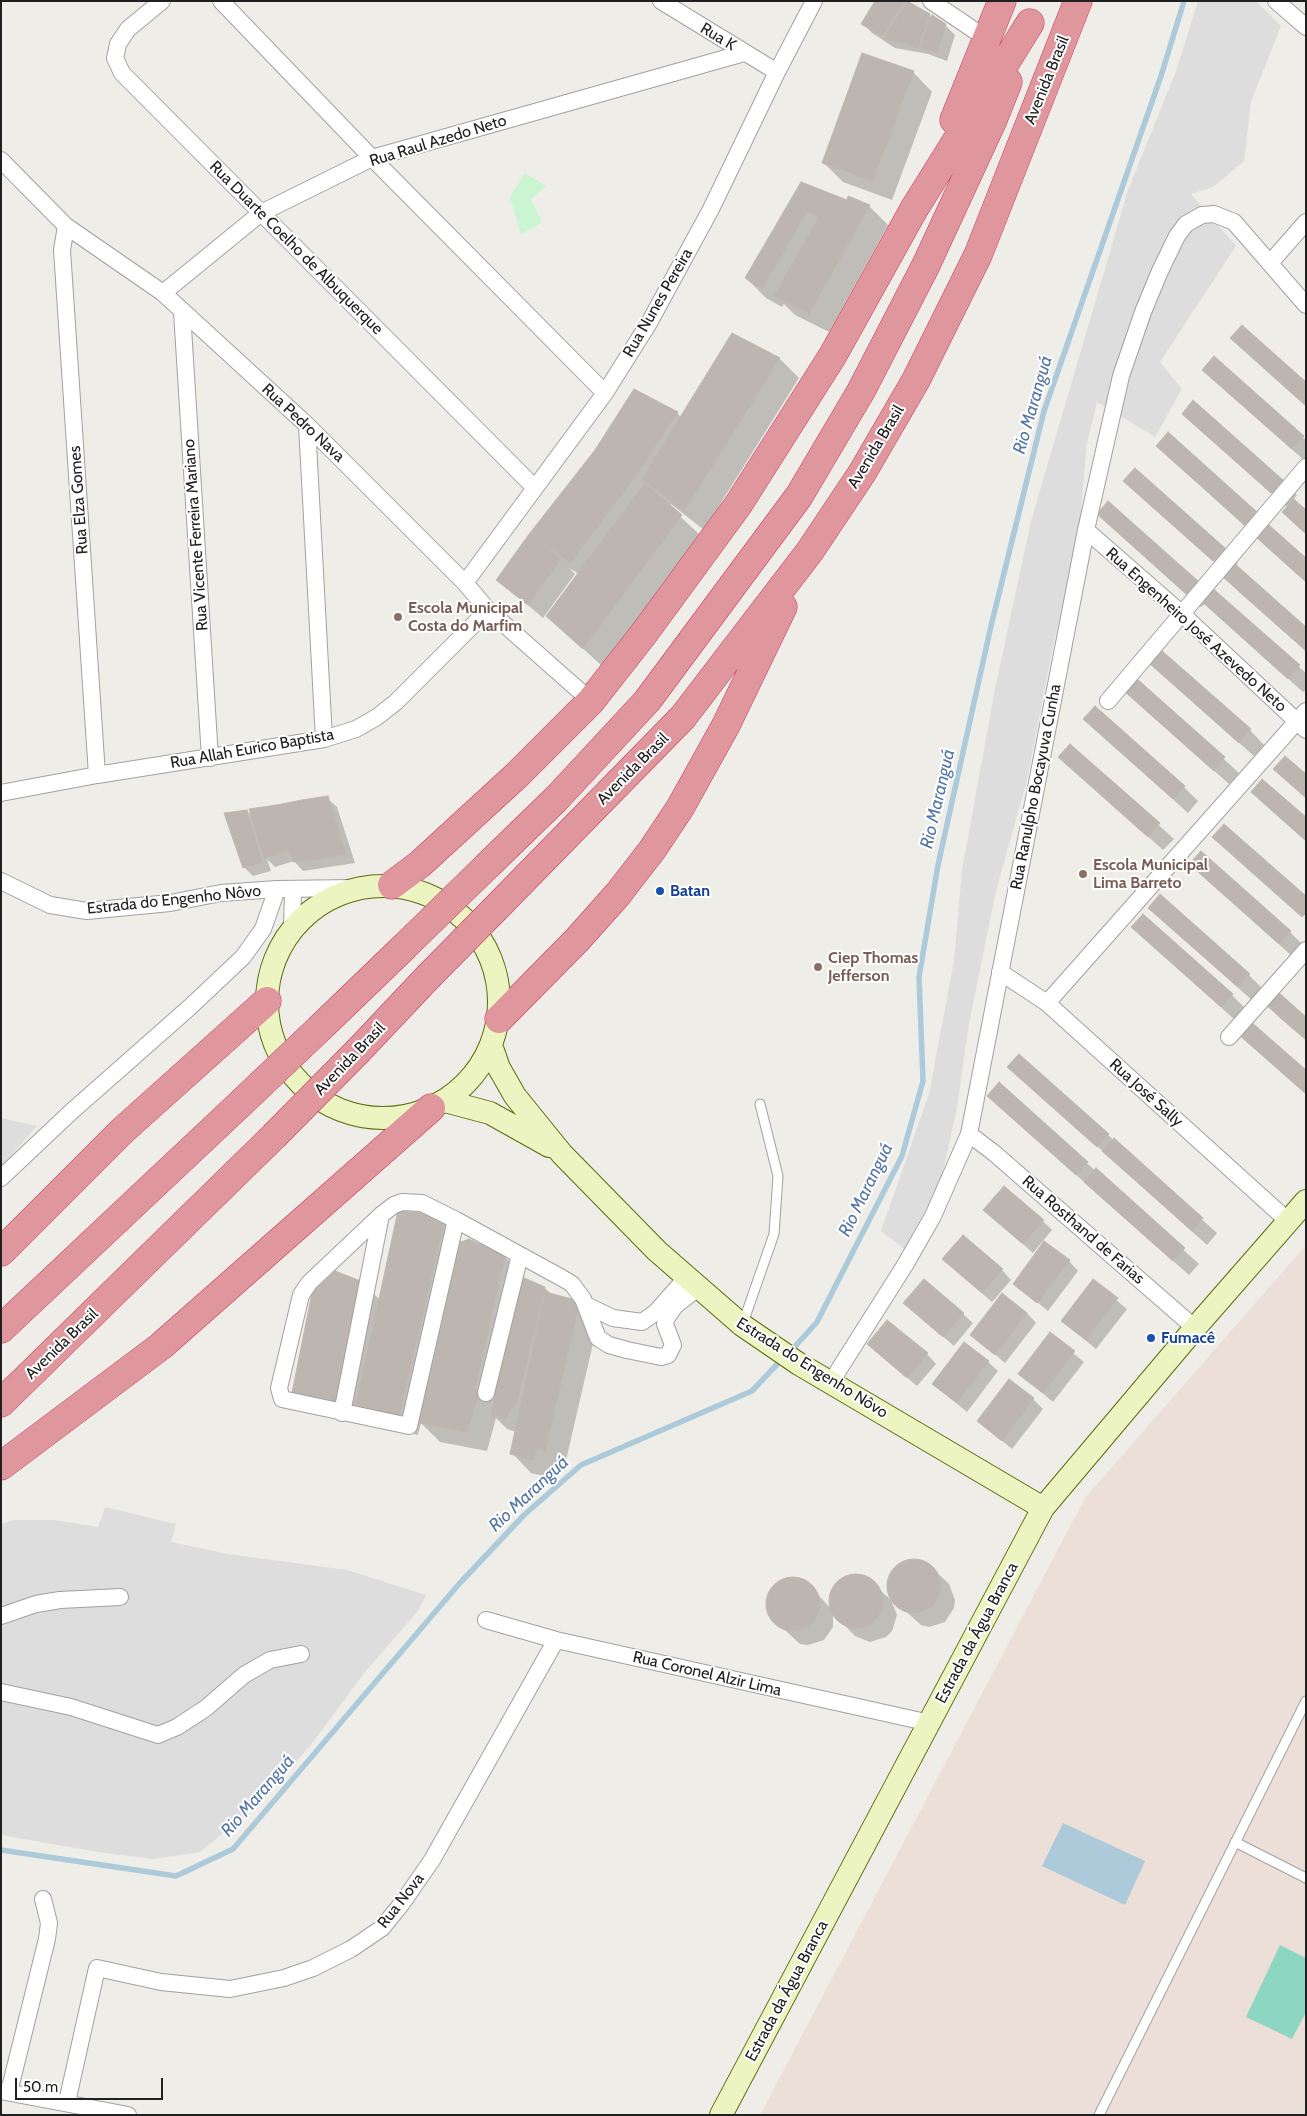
<!DOCTYPE html>
<meta charset="utf-8">
<style>
body{margin:0}
#map{position:relative;width:1307px;height:2116px;overflow:hidden;background:#efede7;font-family:Cabin,sans-serif}
canvas{display:block}
.frame{position:absolute;inset:0;border:2px solid #202020;pointer-events:none}
.scale{position:absolute;left:15px;top:2078px;width:148px;height:22px;box-sizing:border-box;border:2px solid #202020;border-top:0;padding-left:6px;font-size:15px;line-height:18px;white-space:nowrap;color:#202020;-webkit-text-stroke:4px #fff;paint-order:stroke}
</style>
<div id="map">
<canvas width="1307" height="2116"></canvas>
<div class="frame"></div>
<div class="scale">50 m</div>
</div>
<script>
const context = document.querySelector('canvas').getContext('2d');
context.lineJoin = 'round';
function paint(path, color) {
  context.fillStyle = color;
  context.fill(path, 'evenodd');
}
function shape(rows) {
  const path = new Path2D();
  for (const r of rows) {
    if (r.length === 3) {
      path.moveTo(r[0] + r[2], r[1]);
      path.arc(r[0], r[1], r[2], 0, 2 * Math.PI);
      continue;
    }
    path.moveTo(r[0], r[1]);
    for (let i = 2; i < r.length; i += 2) path.lineTo(r[i], r[i + 1]);
  }
  return path;
}
function strokePath(path, color, width, dash) {
  context.strokeStyle = color;
  context.lineWidth = width;
  context.lineCap = dash ? 'butt' : 'round';
  context.setLineDash(dash || []);
  context.stroke(path);
}
function write(font, color, halo, rows, align = 'center') {
  context.font = font + ' Cabin,sans-serif';
  context.lineWidth = 4;
  context.setLineDash([]);
  context.textBaseline = 'middle';
  context.strokeStyle = halo;
  context.fillStyle = color;
  for (const [text, x, y, turn = 0] of rows) {
    context.save();
    context.translate(x, y);
    context.rotate((+turn || 0) * Math.PI / 180);
    context.textAlign = isNaN(turn) ? turn : align;
    if (halo) context.strokeText(text, 0, 0);
    context.fillText(text, 0, 0);
    context.restore();
  }
}
const residential = shape([
 [1198,1,1256,1,1281,26,1251,102,1244,161,1213,187,1191,194,1236,246,1160,362,1182,389,1155,437,1097,402,1087,442,1079,533,1051,656,1027,780,996,891,968,1029,957,1108,941,1181,904,1249,881,1231,929,1094,954,961,962,870,995,689,1031,521,1128,190,1176,71],
 [1,1118,37,1126,1,1167],
 [105,1507,176,1524,171,1542,228,1554,347,1570,426,1595,418,1611,365,1672,310,1746,253,1809,200,1852,154,1859,98,1852,1,1835,1,1524,14,1520,54,1520,98,1527]
]);
const military = shape([
 [1306,1245,1306,2115,760,2115,1085,1498]
]);
const park = shape([
 [525,173,546,186,531,199,542,223,521,234,510,197]
]);
const pitch = shape([
 [1280,1945,1306,1958,1306,2012,1292,2039,1246,2017]
]);
const water = shape([
 [1063,1823,1145,1861,1125,1905,1042,1866]
]);
const shadow = shape([
 [877,1,907,1,945,25,955,35,947,61,928,54,895,48,872,33,863,23],
 [913,72,932,92,892,200,843,182,823,162],
 [802,184,848,202,869,206,888,225,829,332,795,315,784,304,782,307,766,298,746,278],
 [733,335,780,359,799,378,704,530,671,504,669,506,701,536,603,667,548,616,579,574,569,568,575,574,543,618,498,580,596,450,677,413,681,417],
 [1214,358,1306,440,1306,462,1218,384],
 [1194,402,1297,495,1293,500,1306,512,1306,534,1284,512,1288,508,1183,414],
 [1168,434,1271,528,1306,582,1172,460],
 [1125,481,1224,548,1238,563,1235,566,1306,629,1306,651,1239,592,1225,577,1228,574],
 [1098,514,1197,582,1207,591,1210,588,1306,673,1306,690,1303,692,1205,604,1201,607],
 [1165,677,1250,730,1264,745,1254,756],
 [1136,679,1239,773,1229,784,1140,705],
 [1085,719,1184,787,1198,801,1188,813],
 [1070,745,1174,839,1163,850,1075,771],
 [1252,792,1306,819,1306,841,1267,806],
 [327,798,337,807,355,863,303,871,294,861,275,867,267,859,271,871,253,876,244,867,247,811,253,817,251,810],
 [1191,864,1290,932,1304,946,1294,958],
 [1164,922,1249,975,1263,989,1253,1001],
 [1133,927,1232,995,1246,1009,1236,1021],
 [1267,1004,1306,1018,1306,1040,1281,1019],
 [1009,1067,1108,1135,1217,1233,1207,1245],
 [999,1084,1199,1264,1189,1275,1003,1110],
 [985,1210,1043,1221,1052,1230,1033,1253],
 [444,1223,463,1243,505,1257,524,1276,524,1279,545,1288,553,1296,579,1302,598,1322,564,1469,556,1468,553,1478,531,1473,512,1453,516,1432,507,1429,496,1418,487,1451,440,1442,421,1423,418,1435,376,1424,359,1406,355,1422,313,1412,363,1283,380,1300],
 [1069,1261,1078,1271,1048,1311,1014,1283],
 [953,1268,1002,1270,1011,1280,992,1302],
 [1093,1281,1127,1309,1096,1349,1062,1321],
 [915,1312,963,1314,973,1323,954,1346],
 [1027,1313,1036,1323,1005,1363,972,1335],
 [1050,1334,1084,1362,1053,1402,1020,1374],
 [878,1353,927,1354,936,1364,917,1386],
 [988,1362,998,1371,967,1412,933,1384],
 [1033,1399,1043,1409,1012,1449,978,1421],
 [911,1560,928,1564,949,1584,955,1600,954,1608,945,1622,929,1627,921,1625,892,1599,889,1583,897,1568],
 [853,1576,869,1580,891,1600,897,1615,892,1631,886,1637,870,1642,855,1636,833,1613,833,1627,824,1640,808,1645,800,1644,772,1618,768,1601,776,1586,791,1579,807,1583,833,1611,831,1598,838,1583]
]);
const stream = shape([
 [790,1352,817,1322,902,1156,923,1081,919,977,938,865,991,626,1044,411,1161,76,1184,1],
 [1,1850,176,1876,233,1849,459,1584,524,1515,581,1465,752,1391,783,1358]
]);
const building = shape([
 [875,1,905,1,882,36,861,24,875,1],
 [907,1,930,14,918,47,884,39,907,1],
 [932,15,946,24,937,52,920,48,932,15],
 [862,53,914,71,873,181,822,163,862,53],
 [801,182,847,200,848,196,870,205,809,314,774,296,819,217,807,211,762,289,745,278,801,182],
 [1242,325,1306,382,1306,406,1230,338,1242,325],
 [732,333,780,358,684,511,642,479,732,333],
 [1214,356,1304,436,1292,449,1202,370,1214,356],
 [634,389,678,412,635,477,570,563,530,533,595,450,634,389],
 [1193,400,1283,480,1271,493,1182,414,1193,400],
 [1168,432,1257,512,1246,526,1156,446,1168,432],
 [1135,468,1225,548,1213,561,1123,481,1135,468],
 [645,483,682,515,583,649,546,616,645,483],
 [1294,499,1306,510,1306,534,1282,512,1294,499],
 [1108,501,1198,581,1186,594,1097,514,1108,501],
 [1269,525,1306,558,1306,582,1257,538,1269,525],
 [530,533,561,559,528,605,496,580,530,533],
 [1235,564,1306,627,1306,651,1223,577,1235,564],
 [1210,586,1300,665,1288,679,1199,599,1210,586],
 [1161,650,1251,729,1239,743,1149,663,1161,650],
 [1136,678,1225,757,1214,771,1124,691,1136,678],
 [1095,706,1185,786,1173,799,1083,719,1095,706],
 [1070,744,1160,823,1148,837,1058,757,1070,744],
 [1285,756,1306,774,1306,798,1273,769,1285,756],
 [1262,779,1306,817,1306,841,1251,792,1262,779],
 [328,796,346,854,319,859,302,800,328,796],
 [302,800,319,859,293,862,277,805,302,800],
 [277,805,289,851,264,858,249,809,277,805],
 [247,810,262,862,243,868,224,813,247,810],
 [1224,824,1306,896,1306,913,1302,917,1212,837,1224,824],
 [1201,851,1291,931,1279,944,1189,864,1201,851],
 [1160,894,1250,974,1238,987,1148,908,1160,894],
 [1143,914,1233,994,1221,1007,1131,927,1143,914],
 [1277,991,1306,1017,1306,1040,1265,1004,1277,991],
 [1250,1021,1306,1070,1306,1094,1238,1034,1250,1021],
 [1019,1054,1109,1134,1097,1147,1007,1067,1019,1054],
 [999,1082,1088,1162,1076,1175,987,1096,999,1082],
 [1114,1138,1203,1218,1192,1231,1102,1151,1114,1138],
 [1096,1168,1185,1248,1173,1261,1084,1182,1096,1168],
 [1004,1186,1044,1220,1023,1244,983,1210,1004,1186],
 [398,1211,422,1213,444,1222,399,1417,356,1405,398,1211],
 [963,1235,1003,1269,982,1293,942,1259,963,1235],
 [469,1239,505,1256,475,1389,479,1392,467,1432,419,1423,461,1242,469,1239],
 [1044,1241,1070,1260,1037,1303,1013,1284,1044,1241],
 [335,1271,363,1282,336,1403,292,1393,312,1293,335,1271],
 [522,1277,545,1287,516,1406,511,1408,506,1419,491,1415,522,1277],
 [924,1279,964,1313,943,1337,903,1303,924,1279],
 [1093,1279,1118,1298,1086,1340,1061,1321,1093,1279],
 [545,1292,580,1301,545,1451,537,1449,533,1460,510,1454,545,1292],
 [1002,1293,1027,1313,995,1355,970,1335,1002,1293],
 [887,1320,928,1353,907,1378,867,1344,887,1320],
 [1050,1332,1075,1351,1043,1393,1018,1374,1050,1332],
 [964,1342,989,1361,957,1403,932,1384,964,1342],
 [1009,1379,1034,1398,1002,1441,977,1421,1009,1379],
 [914,1586,27],
 [856,1601,27],
 [793,1604,27]
]);
const lane = shape([
 [743,1323,774,1234,778,1176,760,1104],
 [1235,1842,1306,1878],
 [1099,2115,1306,1701]
]);
const street = shape([
 [162,1,128,29,118,44,115,58,122,73,535,488],
 [221,1,372,158,605,393],
 [661,1,777,72],
 [931,1,987,39],
 [1276,1,1306,27],
 [1,160,66,226,163,293,307,425,465,583,488,610,591,701],
 [66,226,62,250,97,775],
 [1270,263,1306,222],
 [163,293,261,213,372,158,744,53],
 [182,312,210,758],
 [307,425,324,739],
 [1086,530,1181,613,1306,730],
 [465,583,605,393,649,323,711,209,777,72,814,1],
 [1108,701,1306,467],
 [1,793,97,775,324,739,356,729,377,717,396,702,488,610],
 [1,881,50,905,87,911,170,903,221,893,277,889,354,888],
 [292,930,293,889],
 [1000,972,1047,1003,1288,1221],
 [1047,1003,1306,711],
 [1229,1037,1306,950],
 [969,1134,994,1153,1195,1328],
 [1,1178,71,1112,190,1007,243,957,263,929,277,889],
 [456,1220,409,1426,282,1399,279,1388,301,1295,309,1283,381,1215,394,1205,402,1202,422,1203,456,1220,562,1278,572,1284,583,1299,598,1338,609,1345,627,1350,661,1357,668,1355,673,1345,665,1324,666,1319,675,1306,698,1288],
 [586,1305,613,1318,642,1322,656,1312,686,1278],
 [831,1382,905,1265,933,1216,969,1134,1086,530,1121,376,1143,312,1160,271,1177,236,1186,224,1202,215,1214,214,1234,222,1306,305],
 [486,1393,520,1255],
 [342,1413,381,1215],
 [1,1616,36,1604,60,1600,120,1597],
 [486,1620,556,1640,930,1723],
 [1,1692,71,1707,158,1735,177,1727,206,1708,244,1675,270,1660,301,1654],
 [1,2091,128,2115],
 [9,2092,47,1939,49,1923,43,1899],
 [67,2102,97,1968,161,1982,230,1989,284,1978,313,1968,351,1949,382,1928,403,1902,432,1860,556,1640]
]);
const secondary = shape([
 [383,1002,116],
 [491,1045,499,1068,515,1096,562,1154,657,1251,742,1325,799,1364,1043,1508],
 [445,1101,490,1113,549,1146],
 [721,2115,1043,1508,1195,1328,1306,1201]
]);
const highway = shape([
 [954,120,1002,1],
 [489,864,556,799,647,701,799,496,861,391,926,265,992,122,1008,82],
 [392,885,420,864,517,775,591,701,645,632,738,505,833,355,914,209,1030,23],
 [496,908,683,717,810,551,862,473,916,380,978,255,1078,1],
 [499,1019,577,940,618,894,652,850,680,808,726,725,783,607],
 [321,1027,404,947],
 [359,1050,428,977],
 [1,1252,122,1131,267,1001],
 [1,1329,240,1104],
 [1,1403,274,1136],
 [1,1466,161,1346,431,1108]
]);
const highwayBridge = shape([
 [404,947,489,864],
 [428,977,496,908],
 [240,1104,321,1027],
 [274,1136,359,1050]
]);
const markers = [
 [398,617,5,"#8d6e63"],
 [1083,874,5,"#8d6e63"],
 [660,891,5,"#1a4fb4"],
 [818,967,5,"#8d6e63"],
 [1151,1338,5,"#1a4fb4"]
];
const streetNames = [
 ["Rua K",718,37,31],
 ["Avenida Brasil",1047,80,-68],
 ["Rua Raul Azedo Neto",438,141,-17],
 ["Rua Duarte Coelho de Albuquerque",296,248,45],
 ["Rua Nunes Pereira",658,303,-60],
 ["Rua Pedro Nava",303,423,43],
 ["Avenida Brasil",876,447,-59],
 ["Rua Elza Gomes",79,500,-94],
 ["Rua Vicente Ferreira Mariano",196,535,-94],
 ["Rua Engenheiro José Azevedo Neto",1196,630,42],
 ["Rua Allah Eurico Baptista",252,749,-10],
 ["Avenida Brasil",633,769,-45],
 ["Rua Ranulpho Bocayuva Cunha",1036,787,-79],
 ["Estrada do Engenho Nôvo",174,900,-6],
 ["Avenida Brasil",350,1059,-46],
 ["Rua José Sally",1146,1093,42],
 ["Rua Rosthand de Farias",1083,1230,41],
 ["Avenida Brasil",62,1344,-44],
 ["Estrada do Engenho Nôvo",812,1368,32],
 ["Estrada da Água Branca",977,1633,-62],
 ["Rua Coronel Alzir Lima",707,1674,13],
 ["Rua Nova",401,1901,-52],
 ["Estrada da Água Branca",787,1991,-62]
];
const educationNames = [
 ["Escola Municipal",408,608],
 ["Costa do Marfim",408,626],
 ["Escola Municipal",1093,865],
 ["Lima Barreto",1093,883],
 ["Ciep Thomas",828,958],
 ["Jefferson",828,976]
];
const transitNames = [
 ["Batan",670,891],
 ["Fumacê",1161,1338]
];
const waterNames = [
 ["Rio Maranguá",1033,405,-74],
 ["Rio Maranguá",938,799,-77],
 ["Rio Maranguá",866,1190,-64],
 ["Rio Maranguá",529,1494,-43],
 ["Rio Maranguá",258,1796,-49]
];
paint(residential, '#dedddd');
paint(military, '#ecdfd8');
paint(park, '#c9f5d1');
paint(pitch, '#8dd6c1');
paint(water, '#accad9');
paint(shadow, '#0003');
strokePath(stream, '#accad9', 5.5);
paint(building, '#bdb6b0');
strokePath(building, '#c0b6ab', 1);
strokePath(lane, '#a1a1a1', 11);
strokePath(street, '#a1a1a1', 18);
strokePath(secondary, '#5a6e10', 24);
strokePath(highway, '#ca375b', 29);
strokePath(lane, '#fff', 9);
strokePath(street, '#fff', 16);
strokePath(secondary, '#ecf4c1', 22);
strokePath(highway, '#df979d', 28);
strokePath(highwayBridge, '#ca375b', 29, []);
strokePath(highwayBridge, '#df979d', 28);
for (const [x, y, r, color] of markers) {
  const dot = new Path2D();
  dot.arc(x, y, r, 0, 2 * Math.PI);
  context.fillStyle = color;
  context.fill(dot);
  strokePath(dot, '#fff', 2);
}
write('16px', '#202020', '#fff', streetNames);
write('bold 16px', '#785e54', '#fff', educationNames, 'left');
write('bold 16px', '#164399', '#fff', transitNames, 'left');
write('italic 18px', '#5576a7', '#fff', waterNames);
</script>
